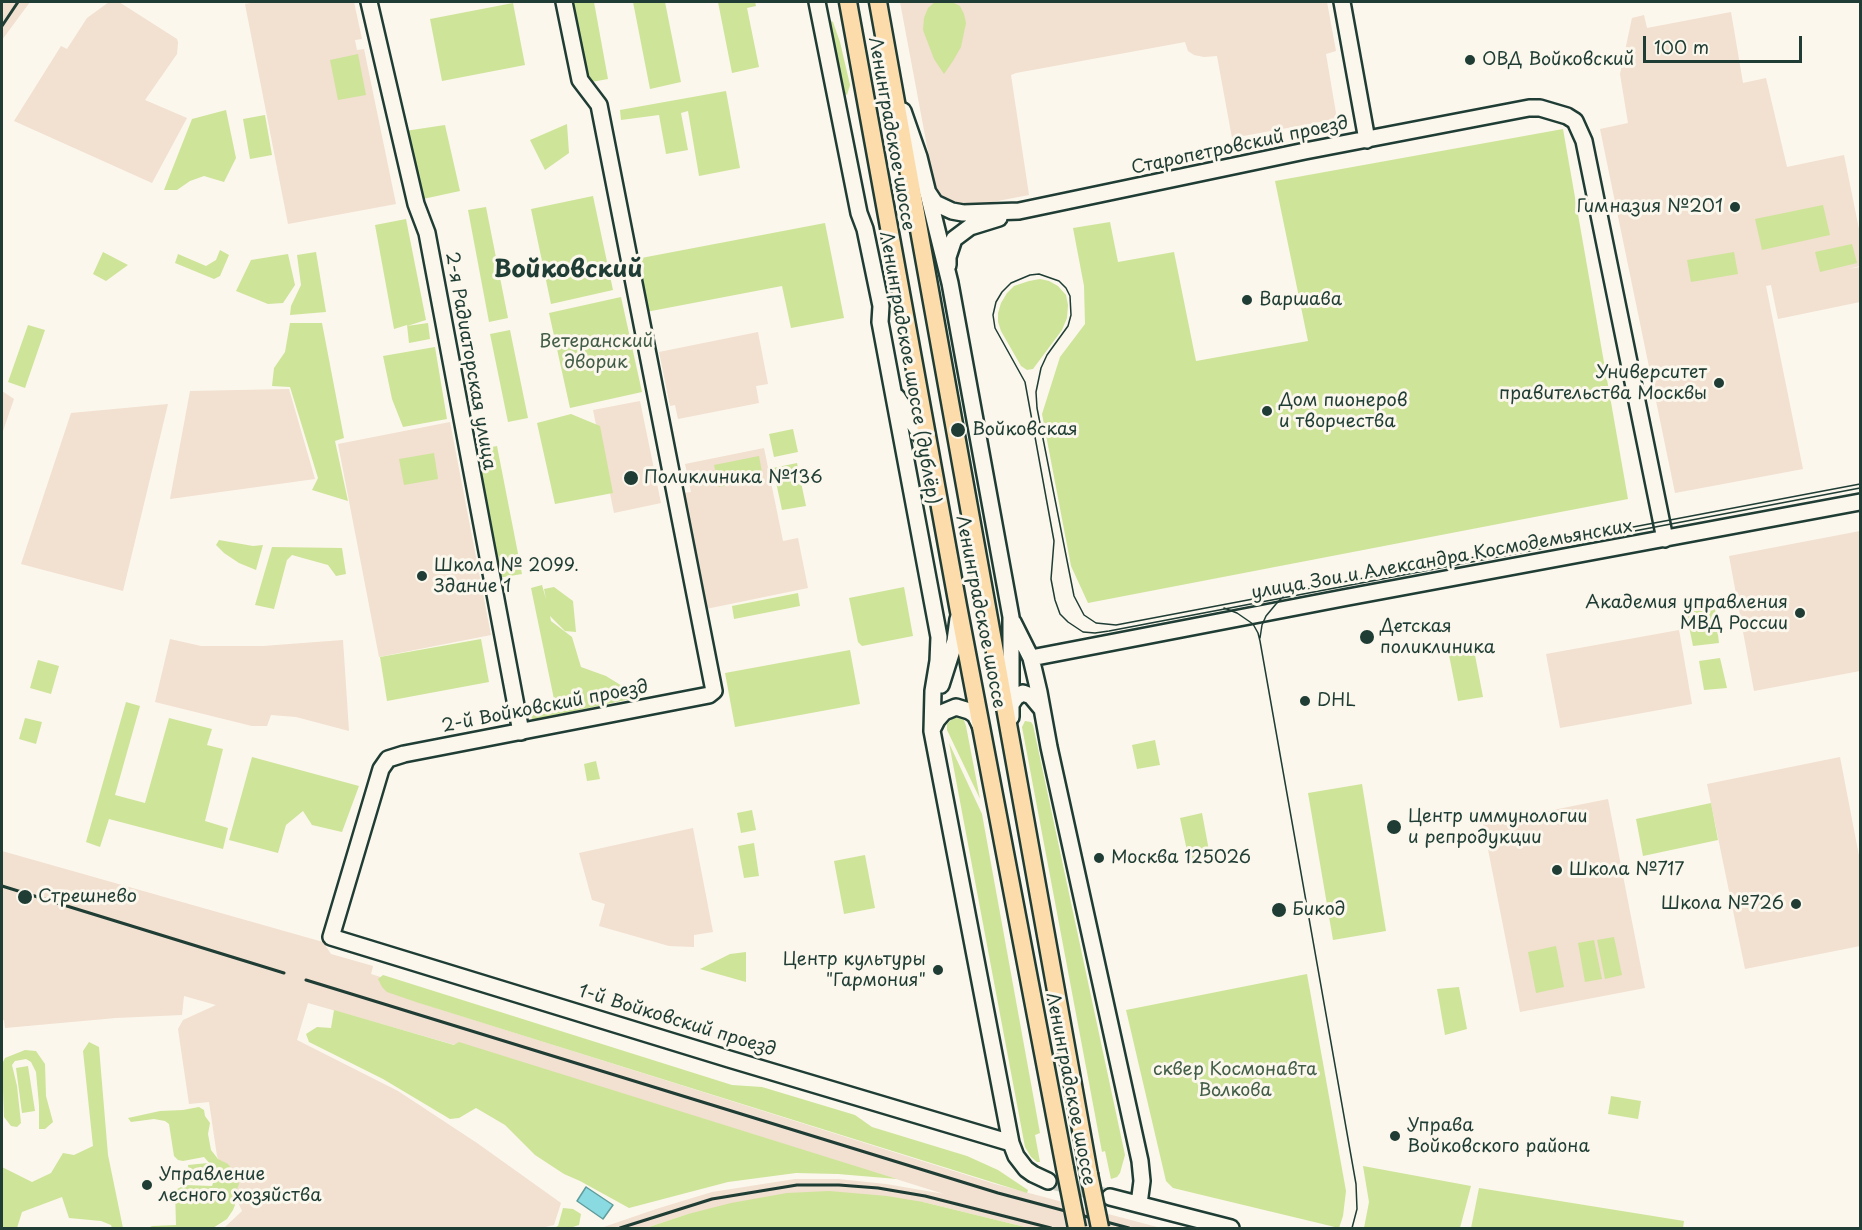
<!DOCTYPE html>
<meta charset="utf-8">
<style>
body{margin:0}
#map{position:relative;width:1862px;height:1230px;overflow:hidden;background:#fbf7ec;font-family:"Playpen Sans",sans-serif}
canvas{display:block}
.frame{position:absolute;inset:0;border:3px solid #1f3d34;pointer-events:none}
.scale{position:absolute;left:1643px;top:36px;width:159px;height:27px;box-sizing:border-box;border:3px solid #1f3d34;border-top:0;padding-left:8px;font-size:18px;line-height:21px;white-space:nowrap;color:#1f3d34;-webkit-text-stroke:4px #fbf7ec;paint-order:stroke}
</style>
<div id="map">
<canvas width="1862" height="1230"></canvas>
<div class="frame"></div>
<div class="scale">100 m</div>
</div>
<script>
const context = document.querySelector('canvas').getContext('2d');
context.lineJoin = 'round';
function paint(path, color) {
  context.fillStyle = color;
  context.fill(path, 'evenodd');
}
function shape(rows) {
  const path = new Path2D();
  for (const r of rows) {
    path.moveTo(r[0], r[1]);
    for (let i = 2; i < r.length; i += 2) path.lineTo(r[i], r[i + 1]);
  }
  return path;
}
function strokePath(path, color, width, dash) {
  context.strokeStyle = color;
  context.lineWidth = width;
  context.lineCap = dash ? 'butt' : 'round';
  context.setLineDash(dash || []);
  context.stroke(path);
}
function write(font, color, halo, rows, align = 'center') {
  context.font = font + ' "Playpen Sans",sans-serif';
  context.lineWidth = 6;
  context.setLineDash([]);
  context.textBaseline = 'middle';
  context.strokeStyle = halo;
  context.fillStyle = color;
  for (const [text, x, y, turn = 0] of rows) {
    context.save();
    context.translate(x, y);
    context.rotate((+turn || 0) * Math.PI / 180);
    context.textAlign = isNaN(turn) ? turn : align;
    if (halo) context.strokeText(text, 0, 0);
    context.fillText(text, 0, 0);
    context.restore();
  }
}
const built = shape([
 [2,2,30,2,2,40],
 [109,2,119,2,177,39,178,42,177,54,145,100,187,118,152,183,14,121,61,46,67,49,87,18],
 [257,2,354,2,362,39,355,40,357,50,364,49,396,204,288,224,245,4],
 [900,2,1327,2,1336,51,1326,54,1337,119,1232,138,1217,56,1204,57,1194,55,1188,51,1185,42,1016,73,1011,75,1029,195,966,207,950,204,941,198,935,189],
 [1731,12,1743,83,1766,78,1787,167,1844,155,1860,234,1860,266,1848,269,1860,267,1860,302,1778,319,1771,285,1766,286,1803,469,1675,493,1600,129,1628,123,1620,74,1632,18,1644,15,1647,28],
 [758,332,768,384,756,386,759,403,678,419,675,405,670,406,659,352],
 [289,389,315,479,170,499,190,391],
 [2,391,14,399,2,434],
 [640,401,661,503,614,513,593,410],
 [168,404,123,591,21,564,71,413],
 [450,422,491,635,379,657,338,444],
 [764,448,783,541,798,538,808,588,706,609,683,493,691,492,685,464],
 [1860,531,1860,671,1754,691,1729,556],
 [1679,630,1692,704,1560,728,1546,654],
 [170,639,201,646,263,646,343,640,349,731,296,717,271,715,267,726,252,726,155,702],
 [1840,757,1860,861,1860,946,1745,969,1707,784],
 [1608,799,1645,988,1520,1012,1483,824],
 [693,828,713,932,694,935,694,947,669,946,599,926,605,904,592,900,579,853],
 [2,851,323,942,331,954,373,966,371,974,419,989,420,1003,995,1184,1161,1228,1029,1228,923,1202,688,1214,646,1228,601,1228,656,1209,712,1192,795,1179,838,1179,886,1184,944,1194,460,1043,455,1045,308,1003,297,1040,398,1091,477,1143,561,1203,554,1225,541,1228,224,1228,242,1211,217,1156,209,1102,189,1104,178,1029,183,1020,216,1005,184,996,182,1015,116,1018,5,1028,4,1020,2,1020]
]);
const green = shape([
 [571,2,594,2,608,79,586,83],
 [633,2,665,2,681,82,650,89],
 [718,2,755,2,756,6,747,8,759,67,732,73],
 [935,2,952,2,960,6,964,14,966,23,961,47,953,61,944,74,934,59,923,30,924,18,928,8],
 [513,3,525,65,442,81,430,19],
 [830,20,833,22,840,42,850,85,847,95,845,94],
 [358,54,366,95,338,100,330,60],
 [726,91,740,168,699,176,688,111,681,113,688,150,666,154,659,115,621,120,620,110],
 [226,110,236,158,224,182,204,176,190,181,177,190,164,190,192,119],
 [265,115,272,155,250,159,243,119],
 [567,124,569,153,545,170,530,140],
 [445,125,460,191,423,199,405,131],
 [1563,129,1628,499,1088,603,1071,566,1042,414,1060,357,1085,324,1084,286,1073,228,1110,222,1118,262,1174,252,1196,361,1308,341,1275,181],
 [593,196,613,290,551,304,531,209],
 [1823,205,1830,235,1762,250,1755,219],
 [486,207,508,318,489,322,468,210],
 [406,219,426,320,407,326,428,323,430,339,409,343,407,325,394,329,375,225],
 [825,223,844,318,791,328,782,286,646,312,636,259],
 [1852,244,1857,263,1820,272,1815,252],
 [220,250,229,255,220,276,214,279,175,263,178,254,206,266,216,260],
 [103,252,128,265,106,281,93,274],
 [316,252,326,312,290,315,291,306,301,285,297,255],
 [1734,252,1738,274,1691,282,1687,260],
 [288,254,295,285,283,303,268,304,236,291,251,260],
 [1040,279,1049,281,1058,286,1066,295,1068,305,1067,318,1062,330,1033,369,1027,370,1021,366,1001,331,998,322,998,313,1001,303,1007,293,1014,286,1029,281],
 [621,297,642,392,570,408,549,313],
 [290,323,322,323,344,438,335,441,348,501,312,490,318,478,290,387,272,386,274,368,285,352],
 [28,325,45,330,25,388,8,382],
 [510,330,528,418,508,422,490,334],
 [435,347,447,419,403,427,392,399,383,356],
 [571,414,600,426,613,493,555,504,537,423],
 [793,429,798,452,774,457,769,434],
 [497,446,522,574,498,578,472,451],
 [434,453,438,479,404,485,399,459],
 [759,456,763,478,719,487,714,465],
 [797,463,806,506,782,510,773,468],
 [219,540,253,546,263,545,256,570,239,563,224,553,216,545],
 [272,547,342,548,346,574,336,576,328,565,292,555,287,560,274,609,255,605],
 [542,585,546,599,544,589,554,587,573,601,576,632,565,631,550,616,551,621,572,637,581,667,606,676,640,697,532,720,530,709,555,704,531,588],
 [904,587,913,636,862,646,858,642,849,598],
 [798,593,800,606,734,619,732,606],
 [1715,609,1719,643,1693,646,1686,612],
 [481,639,489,682,387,701,380,657],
 [850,650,860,704,735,727,725,673],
 [1474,650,1483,697,1458,701,1449,655],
 [1720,658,1727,688,1704,690,1699,661],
 [38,660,59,666,51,694,30,688],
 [126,702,140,706,115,795,145,803,169,718,212,729,207,745,223,749,205,821,228,828,223,849,109,819,100,847,86,842],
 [954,717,964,720,966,726,980,799,947,730,947,724],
 [25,718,42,722,36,744,19,739],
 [1025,721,1031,722,1033,725,1125,1155,1120,1173,1117,1177,1111,1179,1105,1151,1102,1152,1022,727],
 [1155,740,1160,765,1137,769,1132,745],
 [949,743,982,814,1040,1133,1035,1135,1040,1162,1037,1162,1031,1157,1025,1147],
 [252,757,359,786,342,832,312,825,303,811,286,825,278,853,229,840],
 [596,761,600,779,587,781,584,764],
 [1362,784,1386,931,1333,940,1308,793],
 [1711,803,1718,840,1643,856,1636,819],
 [752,810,756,830,741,833,737,813],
 [1202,813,1210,856,1189,860,1180,818],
 [754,843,759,876,744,878,738,846],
 [865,855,875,908,844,914,834,861],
 [1614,937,1622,975,1605,979,1597,940],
 [1594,940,1602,979,1585,982,1578,943],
 [1556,946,1564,987,1536,993,1528,952],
 [746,952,746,982,700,969,730,954],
 [1307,974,1346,1191,1343,1216,1339,1228,1173,1188,1166,1181,1126,1010],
 [383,975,732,1085,762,1087,855,1115,872,1127,967,1156,998,1170,1028,1190,1027,1193,419,1003,387,992,382,987,378,979],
 [1459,987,1467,1029,1445,1035,1437,989],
 [334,1010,454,1045,459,1042,897,1179,838,1174,796,1173,728,1182,629,1208,580,1181,564,1174,535,1155,505,1125,476,1108,459,1118,450,1119,383,1079,309,1042,306,1034,317,1027,331,1028],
 [89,1042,99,1047,108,1155,123,1228,112,1228,111,1225,101,1221,69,1218,62,1197,22,1212,17,1228,2,1228,2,1167,32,1182,51,1173,63,1153,74,1155,93,1146,83,1051],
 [25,1050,36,1051,45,1064,46,1096,53,1122,45,1129,39,1129,39,1105,36,1072,31,1062,26,1059,15,1061,12,1065,17,1086,21,1123,17,1127,11,1126,4,1117,2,1064,5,1058],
 [28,1066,35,1111,22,1113,16,1068],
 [1611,1096,1641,1101,1638,1119,1608,1114],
 [199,1107,204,1110,205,1116,210,1123,208,1134,211,1150,218,1159,228,1164,238,1178,239,1184,235,1194,235,1205,233,1210,227,1219,213,1228,148,1228,152,1226,176,1225,175,1190,185,1185,212,1186,214,1180,211,1165,204,1157,183,1161,178,1160,174,1156,169,1124,165,1121,154,1119,131,1122,128,1118,160,1111,183,1110],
 [208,1163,210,1179,190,1182,188,1165],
 [1363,1166,1471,1186,1460,1228,1364,1228,1369,1202],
 [1479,1188,1684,1221,1683,1228,1471,1228],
 [829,1191,887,1196,923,1202,1029,1228,646,1228,688,1214,731,1203,787,1193],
 [563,1208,573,1209,581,1214,579,1225,570,1228,554,1228,558,1226]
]);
const water = shape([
 [586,1187,613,1205,603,1219,577,1201,586,1187]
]);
const secondaryTunnel = shape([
 [1048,1181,1104,1195]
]);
const secondary = shape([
 [369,2,416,204,427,233,521,732],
 [564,2,580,80,599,105,714,691,709,695,404,754,388,759,381,769,331,937,729,1059,1011,1143],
 [817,2,859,213,865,229,881,306,880,322,939,637,938,661,933,691,932,731,1011,1143,1016,1156,1026,1169,1033,1174,1048,1181],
 [1342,2,1367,140],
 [903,111,919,157,950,283,1011,617,1011,717],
 [927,191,935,203,952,211,963,213,1019,211,1305,151,1529,108,1540,108,1567,116,1575,121,1584,141,1665,539],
 [948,265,948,257,954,239,970,227,999,218],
 [897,397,927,445],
 [1013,622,1031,658,1039,692,1049,747,1140,1161,1142,1181,1139,1204],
 [1031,658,1343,598,1860,502],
 [941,685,955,641,958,619],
 [1012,703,1016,697,1023,693,1031,696,1041,708],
 [932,730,937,720,944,712,956,707,969,711,975,715,981,727],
 [1110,1197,1231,1228]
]);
const primary = shape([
 [848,2,958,606,1065,1168],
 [878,2,1089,1174]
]);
const tram = shape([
 [1860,484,1116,625,1096,623,1084,615,1074,596,1037,408,1036,392,1041,368,1047,355,1068,326,1071,315,1070,296,1066,288,1059,281,1039,274,1030,275,1011,283,1002,292,996,302,993,315,995,328,1025,382,1054,541,1051,579,1055,600,1060,614,1068,622,1083,632,1095,633,1109,631,1860,488],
 [1224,608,1237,613,1253,624,1258,633,1260,641,1356,1184,1357,1209,1352,1228],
 [1260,638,1262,625,1266,616,1276,604,1283,597]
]);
const rail = shape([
 [2,26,18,2],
 [2,886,284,973],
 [306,980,998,1193,1129,1228],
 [620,1228,712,1199,797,1185,839,1185,878,1188,925,1196,1051,1228]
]);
const primaryBridge = shape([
 [1065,1168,1077,1228],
 [1089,1174,1100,1228]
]);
const markers = [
 [1470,60,6,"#1f3d34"],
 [1735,207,6,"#1f3d34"],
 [1247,300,6,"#1f3d34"],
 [1719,383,6,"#1f3d34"],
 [1267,411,6,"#1f3d34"],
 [958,430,8,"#1f3d34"],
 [631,478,8,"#1f3d34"],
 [422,576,6,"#1f3d34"],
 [1800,613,6,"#1f3d34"],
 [1367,637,8,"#1f3d34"],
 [1305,701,6,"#1f3d34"],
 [1394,827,8,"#1f3d34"],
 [1099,858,6,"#1f3d34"],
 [1557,870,6,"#1f3d34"],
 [25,897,8,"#1f3d34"],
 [1796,904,6,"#1f3d34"],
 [1279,910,8,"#1f3d34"],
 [938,970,6,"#1f3d34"],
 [1395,1136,6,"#1f3d34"],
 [147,1185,6,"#1f3d34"]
];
const poiNames = [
 ["ОВД Войковский",1482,60],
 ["Гимназия №201",1723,207,"right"],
 ["Варшава",1259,300],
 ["Университет",1707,373,"right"],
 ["правительства Москвы",1707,394,"right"],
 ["Дом пионеров",1279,401],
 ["и творчества",1279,422],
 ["Войковская",972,430],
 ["Поликлиника №136",644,478],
 ["Школа № 2099.",434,566],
 ["Здание 1",434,587],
 ["Академия управления",1788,603,"right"],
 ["МВД России",1788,624,"right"],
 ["Детская",1380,627],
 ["поликлиника",1380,648],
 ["DHL",1317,701],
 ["Центр иммунологии",1408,817],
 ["и репродукции",1408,838],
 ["Москва 125026",1111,858],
 ["Школа №717",1569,870],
 ["Стрешнево",38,897],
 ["Школа №726",1784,904,"right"],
 ["Бикод",1292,910],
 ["Центр культуры",926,960,"right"],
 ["\"Гармония\"",926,981,"right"],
 ["Управа",1407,1126],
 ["Войковского района",1407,1147],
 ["Управление",159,1175],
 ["лесного хозяйства",159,1196]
];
const streetNames = [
 ["Ленинградское шоссе",891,134,80],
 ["Старопетровский проезд",1240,146,-12],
 ["2-я Радиаторская улица",470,361,80],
 ["Ленинградское шоссе (дублёр)",909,368,80],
 ["улица Зои и Александра Космодемьянских",1442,560,-10],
 ["Ленинградское шоссе",980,612,79],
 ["2-й Войковский проезд",545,707,-11],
 ["1-й Войковский проезд",677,1021,17],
 ["Ленинградское шоссе",1070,1089,79]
];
const parkNames = [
 ["Ветеранский",596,342],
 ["дворик",596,363],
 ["сквер Космонавта",1235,1070],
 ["Волкова",1235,1091]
];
const districtNames = [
 ["Войковский",568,270]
];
paint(built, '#f2e0d0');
paint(green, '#cee499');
paint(water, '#8adbe1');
strokePath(water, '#5f9c9c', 1.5);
strokePath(secondaryTunnel, '#cfd2c7', 15, [15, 8]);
strokePath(secondary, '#1f3d34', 20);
strokePath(primary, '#1f3d34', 21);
strokePath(secondary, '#fbf7ec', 15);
strokePath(primary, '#fddcac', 16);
strokePath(tram, '#1f3d34', 1.5);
strokePath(rail, '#1f3d34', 3);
strokePath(primaryBridge, '#1f3d34', 21, []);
strokePath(primaryBridge, '#fddcac', 16);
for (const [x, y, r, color] of markers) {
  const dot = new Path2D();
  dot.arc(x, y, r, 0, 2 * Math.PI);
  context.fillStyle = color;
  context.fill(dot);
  strokePath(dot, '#fbf7ec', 2);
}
write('18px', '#1f3d34', '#fbf7ec', poiNames, 'left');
write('18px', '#1f3d34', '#fbf7ec', streetNames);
write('18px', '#425e48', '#fbf7ec', parkNames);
write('bold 24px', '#1f3d34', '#fbf7ec', districtNames);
</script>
